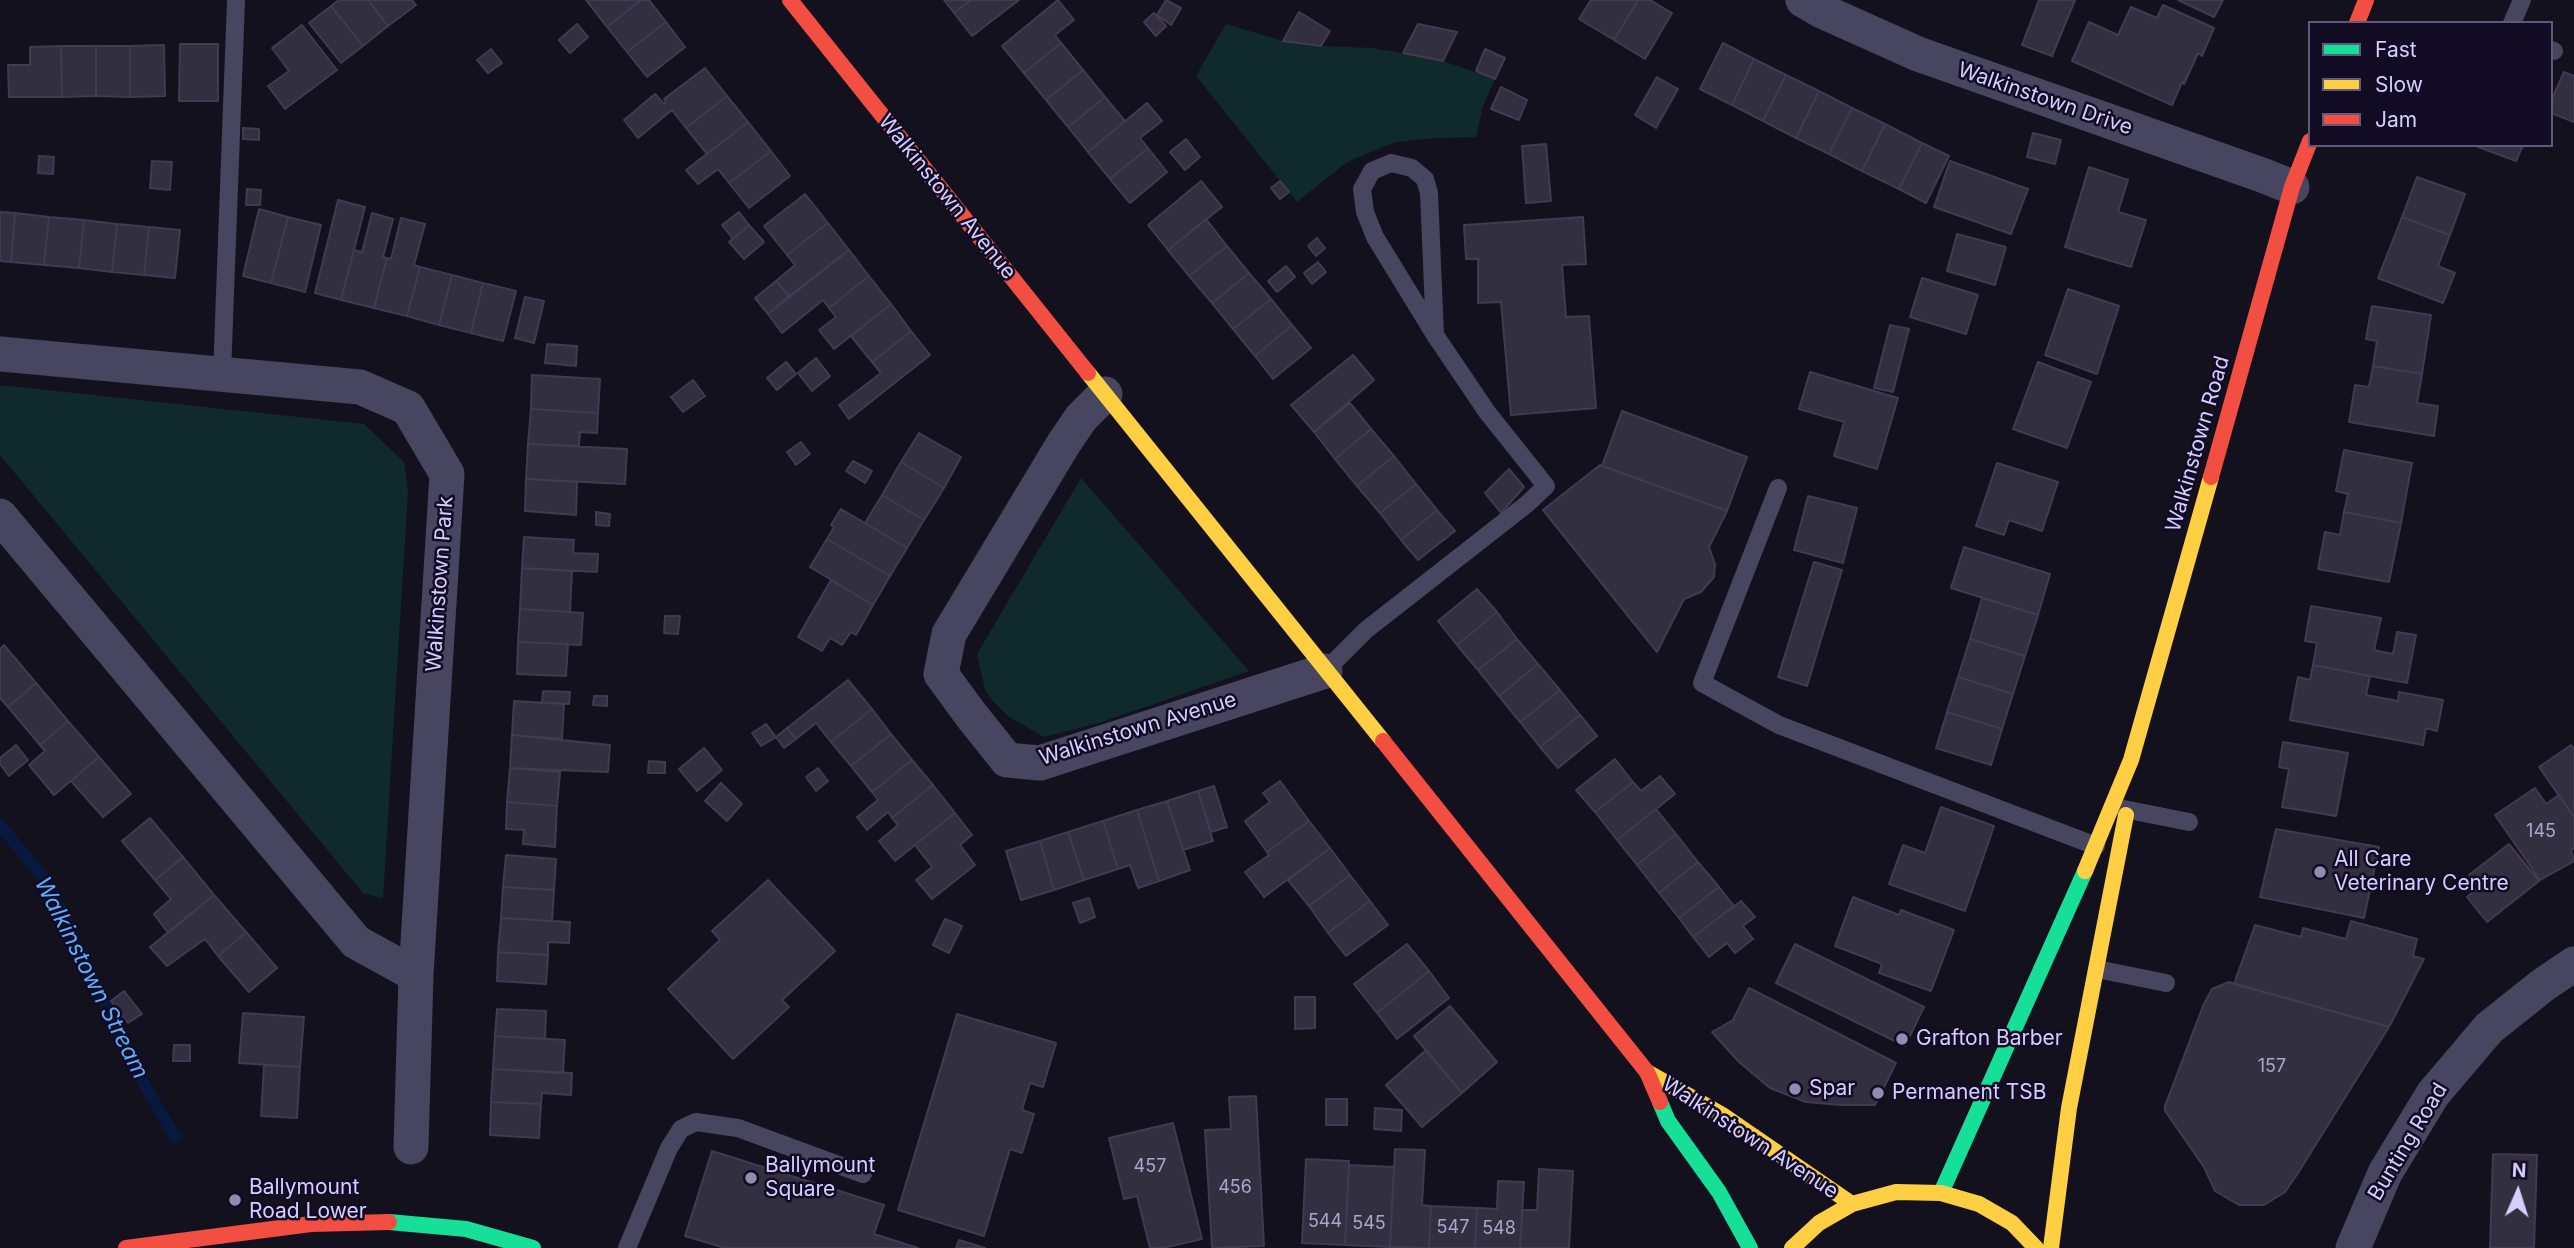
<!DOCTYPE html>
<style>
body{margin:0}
#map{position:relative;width:2574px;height:1248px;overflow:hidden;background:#14111e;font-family:Inter,sans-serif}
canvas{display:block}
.legend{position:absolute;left:2308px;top:21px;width:245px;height:126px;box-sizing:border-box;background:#110c23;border:2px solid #5f5a7b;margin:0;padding:9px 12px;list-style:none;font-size:21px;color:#d5ceff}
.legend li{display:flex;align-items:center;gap:14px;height:35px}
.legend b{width:35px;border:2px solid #5f5a7b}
.north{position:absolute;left:2483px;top:1157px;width:70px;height:70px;-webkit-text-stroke:5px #110c23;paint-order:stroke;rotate:3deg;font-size:19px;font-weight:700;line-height:28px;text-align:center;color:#d5ceff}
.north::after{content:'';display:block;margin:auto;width:24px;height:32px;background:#d5ceff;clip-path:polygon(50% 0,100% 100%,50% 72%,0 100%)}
</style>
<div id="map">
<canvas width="2574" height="1248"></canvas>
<ul class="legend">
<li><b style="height:9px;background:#16e098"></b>Fast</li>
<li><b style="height:9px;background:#ffcf43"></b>Slow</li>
<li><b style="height:9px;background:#f24e42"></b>Jam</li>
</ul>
<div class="north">N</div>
</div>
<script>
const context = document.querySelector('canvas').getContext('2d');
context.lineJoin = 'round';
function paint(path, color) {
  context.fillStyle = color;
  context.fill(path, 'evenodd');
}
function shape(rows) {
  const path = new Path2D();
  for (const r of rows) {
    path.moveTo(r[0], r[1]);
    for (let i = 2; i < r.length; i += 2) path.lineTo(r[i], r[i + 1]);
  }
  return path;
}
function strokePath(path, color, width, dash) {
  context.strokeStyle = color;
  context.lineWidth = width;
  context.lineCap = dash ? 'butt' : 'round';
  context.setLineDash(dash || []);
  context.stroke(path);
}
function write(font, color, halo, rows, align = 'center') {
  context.font = font + ' Inter,sans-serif';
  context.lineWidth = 5;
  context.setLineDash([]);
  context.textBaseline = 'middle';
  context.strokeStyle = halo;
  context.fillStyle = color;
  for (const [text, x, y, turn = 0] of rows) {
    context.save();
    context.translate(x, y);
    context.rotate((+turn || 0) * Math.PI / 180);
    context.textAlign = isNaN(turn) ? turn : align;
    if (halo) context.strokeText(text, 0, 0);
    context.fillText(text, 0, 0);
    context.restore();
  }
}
const green = shape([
 [1226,24,1283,41,1321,46,1373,48,1443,61,1495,79,1483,106,1476,137,1435,138,1396,142,1347,162,1297,202,1196,76],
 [0,385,364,424,404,462,408,492,383,898,363,893,0,455],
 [1081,478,1249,671,1099,723,1044,737,1009,717,993,701,985,690,977,654]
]);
const stream = shape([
 [0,825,47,882,144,1084,175,1137]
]);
const building = shape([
 [339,0,368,0,388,26,363,46,331,6,339,0],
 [368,0,412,0,416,5,388,26,368,0],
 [586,0,641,0,607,27,586,0],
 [641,0,649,0,666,22,627,52,607,27,641,0],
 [944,0,971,0,954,13,944,0],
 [971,0,1019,0,972,36,954,13,971,0],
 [1058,0,1074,20,1055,35,1061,43,1024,73,1002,46,1058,0],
 [1166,0,1181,8,1171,25,1157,15,1166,0],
 [1591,0,1638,0,1614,40,1579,19,1591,0],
 [1638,0,1650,0,1672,13,1645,59,1614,40,1638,0],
 [2039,0,2075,0,2052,56,2022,45,2039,0],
 [2178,0,2223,0,2214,17,2178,0],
 [2163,5,2214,28,2202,56,2198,53,2184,84,2182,82,2172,105,2072,61,2089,22,2118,35,2131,7,2157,18,2163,5],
 [331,6,363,46,341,63,309,23,331,6],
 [1299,12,1330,31,1321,46,1283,41,1299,12],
 [1154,13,1166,26,1156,36,1144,22,1154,13],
 [666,22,685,47,647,77,627,52,666,22],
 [577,24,588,37,570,53,559,40,577,24],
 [1418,24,1457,32,1443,61,1403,53,1418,24],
 [302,25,337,70,285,109,268,86,289,71,272,48,302,25],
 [1061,43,1083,70,1046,100,1024,73,1061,43],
 [1723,43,1754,59,1732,105,1700,89,1723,43],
 [180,44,218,44,218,101,179,101,180,44],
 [164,45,165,96,130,97,130,46,164,45],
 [61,46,62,97,9,97,8,65,30,65,30,47,61,46],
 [61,46,96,46,96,96,62,97,61,46],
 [96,46,130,46,130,97,96,96,96,46],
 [491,49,502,63,488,73,477,60,491,49],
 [1485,49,1505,58,1495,79,1476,71,1485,49],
 [1754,59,1786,75,1763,121,1732,105,1754,59],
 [705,68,727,96,686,128,672,110,638,138,624,120,655,94,664,104,666,102,664,99,705,68],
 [1083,70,1105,97,1068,127,1046,100,1083,70],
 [2564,72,2574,76,2574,122,2551,113,2551,101,2564,72],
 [1786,75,1819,91,1796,138,1763,121,1786,75],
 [1657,77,1678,89,1656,128,1635,115,1657,77],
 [1501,87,1527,100,1519,120,1491,109,1501,87],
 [1819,91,1852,108,1829,154,1796,138,1819,91],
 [727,96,748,122,707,154,686,128,727,96],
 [1105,97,1125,121,1088,152,1068,127,1105,97],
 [1147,103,1162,121,1140,138,1148,148,1110,179,1088,152,1147,103],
 [1852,108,1885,124,1862,171,1829,154,1852,108],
 [748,122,771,151,729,183,718,169,698,184,686,170,748,122],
 [1885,124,1922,143,1899,189,1862,171,1885,124],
 [243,128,259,129,259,140,243,139,243,128],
 [2033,133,2061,140,2055,164,2027,157,2033,133],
 [1186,139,1200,157,1185,170,1170,152,1186,139],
 [1922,143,1949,156,1926,203,1899,189,1922,143],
 [1546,144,1551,201,1526,203,1522,146,1546,144],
 [2473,145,2523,145,2516,161,2473,145],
 [1148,148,1167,172,1130,203,1110,179,1148,148],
 [771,151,790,176,749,208,729,183,771,151],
 [39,156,54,157,53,174,38,173,39,156],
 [152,161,172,162,170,190,150,188,152,161],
 [1950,161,2028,189,2011,234,1934,207,1950,161],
 [2089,167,2128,180,2118,212,2146,220,2131,267,2065,247,2089,167],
 [2417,177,2465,194,2450,235,2402,217,2417,177],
 [1201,181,1222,207,1168,250,1148,225,1201,181],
 [1280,181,1289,192,1280,199,1271,188,1280,181],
 [247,189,261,190,260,205,246,205,247,189],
 [805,194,828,223,787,255,764,226,805,194],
 [338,200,365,207,341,300,315,293,338,200],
 [259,209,288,217,271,283,243,276,259,209],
 [0,212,15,213,11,262,0,261,0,212],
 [739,212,749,225,733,239,722,225,739,212],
 [15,213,49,217,44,265,11,262,15,213],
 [372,213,393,219,383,257,387,258,374,308,341,300,354,250,362,252,372,213],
 [49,217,84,220,79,268,44,265,49,217],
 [288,217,321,225,305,292,271,283,288,217],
 [1583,217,1586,264,1562,265,1566,317,1589,316,1596,408,1511,415,1501,302,1478,303,1478,259,1466,259,1464,225,1583,217],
 [2402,217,2450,235,2438,266,2455,273,2443,303,2378,278,2402,217],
 [401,218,425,224,414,265,420,267,407,316,374,308,387,258,391,259,401,218],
 [1206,219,1227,246,1189,276,1168,250,1206,219],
 [84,220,117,224,112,272,79,268,84,220],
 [828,223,849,250,789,296,776,281,795,265,787,255,828,223],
 [117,224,149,227,144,275,112,272,117,224],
 [749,225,764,242,744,259,729,242,749,225],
 [149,227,180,230,175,278,144,275,149,227],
 [1957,234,2006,247,1995,285,1947,271,1957,234],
 [1317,238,1325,248,1316,256,1308,246,1317,238],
 [1227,246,1249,273,1212,303,1189,276,1227,246],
 [849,250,869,276,829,308,823,300,782,333,768,314,849,250],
 [1318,262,1326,272,1312,284,1304,273,1318,262],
 [1286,266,1295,277,1277,292,1268,281,1286,266],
 [420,267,452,275,439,325,407,316,420,267],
 [1249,273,1271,299,1233,329,1212,303,1249,273],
 [452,275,483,283,471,333,439,325,452,275],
 [869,276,891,304,834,349,819,330,836,317,829,308,869,276],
 [1922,278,1978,295,1966,334,1910,317,1922,278],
 [776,281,789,296,768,314,755,298,776,281],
 [483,283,516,291,503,341,471,333,483,283],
 [2068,289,2119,306,2097,374,2045,355,2068,289],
 [525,297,544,301,534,343,515,338,525,297],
 [1271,299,1292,325,1255,356,1233,329,1271,299],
 [891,304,911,331,872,362,851,336,891,304],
 [2372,306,2431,315,2422,374,2373,366,2377,341,2366,339,2372,306],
 [1292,325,1311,348,1273,379,1255,356,1292,325],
 [1890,325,1909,329,1893,392,1874,388,1890,325],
 [911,331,930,355,849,419,839,405,881,373,872,362,911,331],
 [547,344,577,346,576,366,545,363,547,344],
 [1353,355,1374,380,1314,432,1291,405,1353,355],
 [816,358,830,376,812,391,798,373,816,358],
 [786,362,796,374,777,390,767,378,786,362],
 [2038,362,2091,382,2067,448,2013,429,2038,362],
 [2373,366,2422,374,2417,403,2438,406,2434,436,2349,422,2355,385,2369,387,2373,366],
 [1810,372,1898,398,1877,469,1834,456,1844,422,1799,409,1810,372],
 [532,375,600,379,598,413,531,409,532,375],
 [693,380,705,396,683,412,671,397,693,380],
 [1350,403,1371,429,1335,459,1314,432,1350,403],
 [531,409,598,413,597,433,580,432,579,446,528,444,531,409],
 [1622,411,1747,457,1727,511,1602,466,1622,411],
 [1371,429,1394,456,1357,486,1335,459,1371,429],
 [919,433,961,457,944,488,901,462,919,433],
 [801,442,810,454,796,465,787,452,801,442],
 [528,444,627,449,625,484,526,479,528,444],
 [2344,450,2412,463,2401,523,2344,512,2348,494,2336,491,2344,450],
 [1394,456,1416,484,1380,513,1357,486,1394,456],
 [853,461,872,471,865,483,846,471,853,461],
 [901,462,944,488,924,520,882,495,901,462],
 [1997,463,2058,482,2042,531,2009,520,2004,535,1976,526,1997,463],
 [1600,465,1727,511,1709,547,1715,564,1714,577,1701,592,1684,599,1657,652,1543,510,1600,465],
 [1509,469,1524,487,1501,513,1485,493,1509,469],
 [526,479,577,482,576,515,525,511,526,479],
 [1416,484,1437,510,1401,540,1380,513,1416,484],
 [882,495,924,520,907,548,865,523,882,495],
 [1808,496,1857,508,1843,563,1794,550,1808,496],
 [841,509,907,548,890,576,827,539,834,527,831,525,841,509],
 [1437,510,1455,531,1418,560,1401,540,1437,510],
 [596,512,610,514,609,526,596,525,596,512],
 [2344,512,2401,523,2389,582,2318,569,2325,532,2340,535,2344,512],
 [524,537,574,540,573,553,598,554,597,572,522,568,524,537],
 [827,539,890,576,873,605,810,567,827,539],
 [1964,547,2050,574,2038,615,1951,588,1964,547],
 [1814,562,1842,570,1807,686,1778,677,1814,562],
 [522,568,572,571,570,612,520,609,522,568],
 [831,580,873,605,856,635,851,632,842,645,830,638,822,651,798,637,831,580],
 [1477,589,1497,612,1457,645,1438,621,1477,589],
 [1982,598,2038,615,2025,656,1970,639,1982,598],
 [2311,606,2381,618,2374,650,2393,654,2397,632,2416,635,2407,683,2313,665,2317,643,2305,641,2311,606],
 [520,609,583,613,581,645,518,642,520,609],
 [1497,612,1517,639,1478,670,1457,645,1497,612],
 [665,616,680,616,678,634,664,633,665,616],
 [1517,639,1538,664,1499,696,1478,670,1517,639],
 [1970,639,2025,656,2013,694,1958,677,1970,639],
 [518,642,568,644,566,676,517,674,518,642],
 [4,645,36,683,8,707,0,698,0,649,4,645],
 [1538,664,1560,690,1520,722,1499,696,1538,664],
 [2313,665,2370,676,2366,695,2398,701,2399,692,2443,700,2437,731,2426,728,2423,745,2290,720,2298,677,2310,680,2313,665],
 [1958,677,2013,694,2002,729,1947,712,1958,677],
 [848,680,872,709,831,742,816,723,796,739,787,728,848,680],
 [36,683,68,721,40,745,8,707,36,683],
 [1560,690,1580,715,1540,747,1520,722,1560,690],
 [543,691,570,692,569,704,542,702,543,691],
 [594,696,607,696,607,706,593,705,594,696],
 [514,701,564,704,562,739,512,735,514,701],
 [872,709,891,734,851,766,831,742,872,709],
 [1947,712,2002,729,1991,765,1936,748,1947,712],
 [1580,715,1597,736,1558,768,1540,747,1580,715],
 [68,721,99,757,54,795,29,765,45,751,40,745,68,721],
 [766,724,776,737,761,746,752,733,766,724],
 [787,728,796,739,784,748,776,737,787,728],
 [891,734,912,760,872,792,851,766,891,734],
 [512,735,610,745,608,772,510,768,512,735],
 [2283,742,2348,753,2336,816,2282,807,2289,769,2279,767,2283,742],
 [16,745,28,760,9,776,0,764,0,758,16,745],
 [2571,745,2574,749,2574,817,2539,767,2571,745],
 [704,748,722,770,697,791,679,769,704,748],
 [99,757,131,794,103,817,71,781,99,757],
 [1615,759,1633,782,1595,812,1576,790,1615,759],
 [912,760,933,785,892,818,888,812,867,830,857,817,878,800,872,792,912,760],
 [649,761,665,762,665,773,648,773,649,761],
 [510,768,560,772,557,806,507,802,510,768],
 [818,768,828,781,816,791,806,777,818,768],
 [1660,776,1675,794,1617,840,1595,812,1633,782,1641,791,1660,776],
 [1280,781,1309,821,1267,852,1245,821,1270,802,1263,793,1280,781],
 [721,783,742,804,727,821,705,801,721,783],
 [933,785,955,813,895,861,879,841,898,825,892,818,933,785],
 [1214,786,1227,827,1211,832,1198,791,1214,786],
 [2535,788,2546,804,2559,795,2574,817,2574,848,2571,850,2574,861,2540,880,2495,815,2535,788],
 [1198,791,1213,841,1183,850,1167,801,1198,791],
 [1167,801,1190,870,1159,881,1137,810,1167,801],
 [507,802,557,806,555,847,523,844,524,830,506,829,507,802],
 [1941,807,1994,826,1965,911,1889,884,1903,845,1925,853,1941,807],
 [1656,809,1676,834,1637,865,1617,840,1656,809],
 [1137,810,1159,881,1138,888,1130,865,1118,869,1103,821,1137,810],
 [955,813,972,835,960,845,975,865,932,899,916,880,932,867,915,845,955,813],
 [150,818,183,857,155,880,122,841,150,818],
 [1103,821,1118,869,1084,880,1068,832,1103,821],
 [1309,821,1330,848,1264,897,1245,872,1269,855,1267,852,1309,821],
 [2276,829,2379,847,2364,918,2260,897,2276,829],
 [1068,832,1084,880,1054,890,1040,841,1068,832],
 [1676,834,1698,862,1659,893,1637,865,1676,834],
 [1040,841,1054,890,1021,900,1006,851,1040,841],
 [2509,844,2539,881,2487,922,2467,897,2479,887,2469,875,2509,844],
 [1330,848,1350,875,1309,906,1288,880,1330,848],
 [506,855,556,859,554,890,503,887,506,855],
 [183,857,214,895,168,933,154,914,171,899,155,880,183,857],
 [1698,862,1719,887,1679,918,1659,893,1698,862],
 [1350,875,1370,901,1328,933,1309,906,1350,875],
 [768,880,835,951,782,1000,789,1007,733,1059,668,989,720,940,712,931,768,880],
 [503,887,554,890,552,921,501,918,503,887],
 [1719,887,1734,906,1693,937,1679,918,1719,887],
 [214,895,246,932,218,956,205,939,167,966,150,947,214,895],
 [1853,897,1899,915,1901,910,1954,930,1931,991,1879,973,1882,964,1835,946,1853,897],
 [1089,898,1095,917,1080,923,1073,903,1089,898],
 [1370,901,1388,925,1346,956,1328,933,1370,901],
 [1741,901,1755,917,1743,926,1753,939,1735,953,1727,943,1709,957,1693,937,1741,901],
 [501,918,570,922,569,943,548,942,548,955,498,952,501,918],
 [945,919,962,926,949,953,933,945,945,919],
 [2351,921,2417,939,2413,956,2424,959,2389,1027,2234,984,2255,925,2301,937,2303,928,2346,939,2351,921],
 [246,932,277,968,249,992,218,956,246,932],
 [1407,944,1429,971,1377,1013,1354,984,1407,944],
 [1795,944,1924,1007,1905,1046,1776,983,1795,944],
 [498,952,548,955,546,984,497,981,498,952],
 [1429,971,1449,998,1397,1039,1377,1013,1429,971],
 [2229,982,2389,1027,2298,1173,2285,1192,2264,1205,2239,1205,2215,1191,2204,1167,2165,1111,2165,1106,2203,1006,2212,989,2229,982],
 [1749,988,1896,1063,1875,1105,1841,1105,1806,1102,1770,1088,1739,1062,1712,1032,1733,1020,1749,988],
 [124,991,142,1014,128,1023,111,1001,124,991],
 [1295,997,1315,997,1315,1028,1295,1029,1295,997],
 [1450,1006,1497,1062,1462,1093,1414,1036,1450,1006],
 [497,1009,546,1011,545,1039,495,1036,497,1009],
 [243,1013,304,1017,300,1067,239,1063,243,1013],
 [957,1014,1056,1043,1043,1087,1030,1083,1022,1110,1034,1114,1022,1153,1010,1149,984,1236,898,1210,957,1014],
 [495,1036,565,1040,563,1073,493,1069,495,1036],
 [174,1045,190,1045,190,1061,173,1061,174,1045],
 [1426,1050,1462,1093,1422,1127,1386,1085,1426,1050],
 [264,1065,300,1067,297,1118,261,1116,264,1065],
 [493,1069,572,1073,571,1095,542,1093,541,1104,491,1102,493,1069],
 [1256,1096,1264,1246,1212,1248,1205,1130,1231,1129,1229,1097,1256,1096],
 [1326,1099,1347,1099,1347,1125,1326,1125,1326,1099],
 [491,1102,541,1104,539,1138,490,1135,491,1102],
 [1375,1108,1402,1110,1401,1131,1374,1129,1375,1108],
 [1173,1123,1202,1239,1163,1248,1150,1248,1137,1196,1124,1199,1109,1138,1173,1123],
 [1395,1149,1425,1150,1422,1205,1431,1206,1429,1248,1390,1247,1395,1149],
 [712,1151,884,1205,874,1234,918,1248,725,1248,685,1236,712,1151],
 [2493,1154,2537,1155,2534,1248,2490,1248,2493,1154],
 [1306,1159,1349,1161,1345,1245,1302,1243,1306,1159],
 [1349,1165,1394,1167,1390,1247,1345,1245,1349,1165],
 [1539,1169,1573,1171,1569,1248,1520,1248,1522,1210,1537,1210,1539,1169],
 [1498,1181,1524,1182,1520,1248,1475,1248,1477,1208,1497,1209,1498,1181],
 [1431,1206,1477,1208,1475,1248,1429,1248,1431,1206],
 [959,1240,985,1248,956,1248,959,1240]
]);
const lane = shape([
 [2512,23,2522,0],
 [2551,50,2554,51],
 [1391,163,1412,168,1425,179,1429,193,1435,335,1375,237,1365,212,1362,189,1372,171,1391,163],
 [222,374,236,0],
 [1778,488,1702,683,1779,725,2096,846],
 [1325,671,1366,630,1527,504,1546,486,1487,412,1435,335],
 [2124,809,2189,822],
 [2097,969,2166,983],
 [627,1248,669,1148,681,1129,696,1122,738,1128,863,1174]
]);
const street = shape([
 [1803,0,1822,11,1918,54,2262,175,2292,187],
 [0,354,360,387,408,408,447,474,416,975,411,1147],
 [1105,394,1081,418,1064,443,949,634,941,674,971,715,1007,760,1040,763,1325,671],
 [0,516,356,942,416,975],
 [2353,1248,2385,1173,2433,1094,2489,1028,2543,985,2574,964]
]);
const fast = shape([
 [1660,1102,1668,1121,1719,1192,1750,1248],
 [1941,1193,2085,871],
 [389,1222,466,1229,533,1248]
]);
const slow = shape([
 [1088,373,1383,741],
 [2085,871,2131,760,2211,477],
 [1647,1072,1724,1116,1852,1204],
 [1792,1248,1819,1223,1852,1204,1896,1192,1941,1193,1979,1204,2012,1223,2036,1248],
 [2051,1248,2069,1108,2126,815]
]);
const jam = shape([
 [790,0,1088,373],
 [2357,23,2366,0],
 [2211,477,2292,187,2310,141],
 [1383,741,1647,1072,1660,1102],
 [126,1248,311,1224,389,1222]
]);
const markers = [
 [2320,872,7,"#918cb0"],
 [1902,1039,7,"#918cb0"],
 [1795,1089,7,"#918cb0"],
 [1878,1093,7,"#918cb0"],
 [751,1178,7,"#918cb0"],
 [235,1200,7,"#918cb0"]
];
const numberNames = [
 ["145",2541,832],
 ["157",2272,1067],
 ["457",1150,1167],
 ["456",1235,1188],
 ["544",1325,1222],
 ["545",1369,1224],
 ["547",1453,1228],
 ["548",1499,1229]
];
const streetNames = [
 ["Walkinstown Drive",2045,99,19],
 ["Walkinstown Avenue",947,197,51],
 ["Walkinstown Road",2198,444,-74],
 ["Walkinstown Park",440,584,-86],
 ["Walkinstown Avenue",1138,729,-17],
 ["Walkinstown Avenue",1750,1138,33],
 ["Bunting Road",2408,1142,-59]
];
const poiNames = [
 ["All Care",2334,860],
 ["Veterinary Centre",2334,884],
 ["Grafton Barber",1916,1039],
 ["Spar",1809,1089],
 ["Permanent TSB",1892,1093],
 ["Ballymount",765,1166],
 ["Square",765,1190],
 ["Ballymount",249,1188],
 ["Road Lower",249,1212]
];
const waterNames = [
 ["Walkinstown Stream",91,978,63]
];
paint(green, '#10292b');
strokePath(stream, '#07193e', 12);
paint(building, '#322f40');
strokePath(building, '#403a52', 2);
strokePath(lane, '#47455f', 18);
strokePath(street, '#47455f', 35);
strokePath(fast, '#16e098', 16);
strokePath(slow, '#ffcf43', 16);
strokePath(jam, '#f24e42', 16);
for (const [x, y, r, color] of markers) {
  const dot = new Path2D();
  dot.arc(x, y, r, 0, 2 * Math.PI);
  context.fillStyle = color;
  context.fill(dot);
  strokePath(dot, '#110c23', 2.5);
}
write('18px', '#aca6cf', null, numberNames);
write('21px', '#d5ceff', '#110c23', streetNames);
write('21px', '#d5ceff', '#110c23', poiNames, 'left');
write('italic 23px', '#5caeff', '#110c23', waterNames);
</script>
